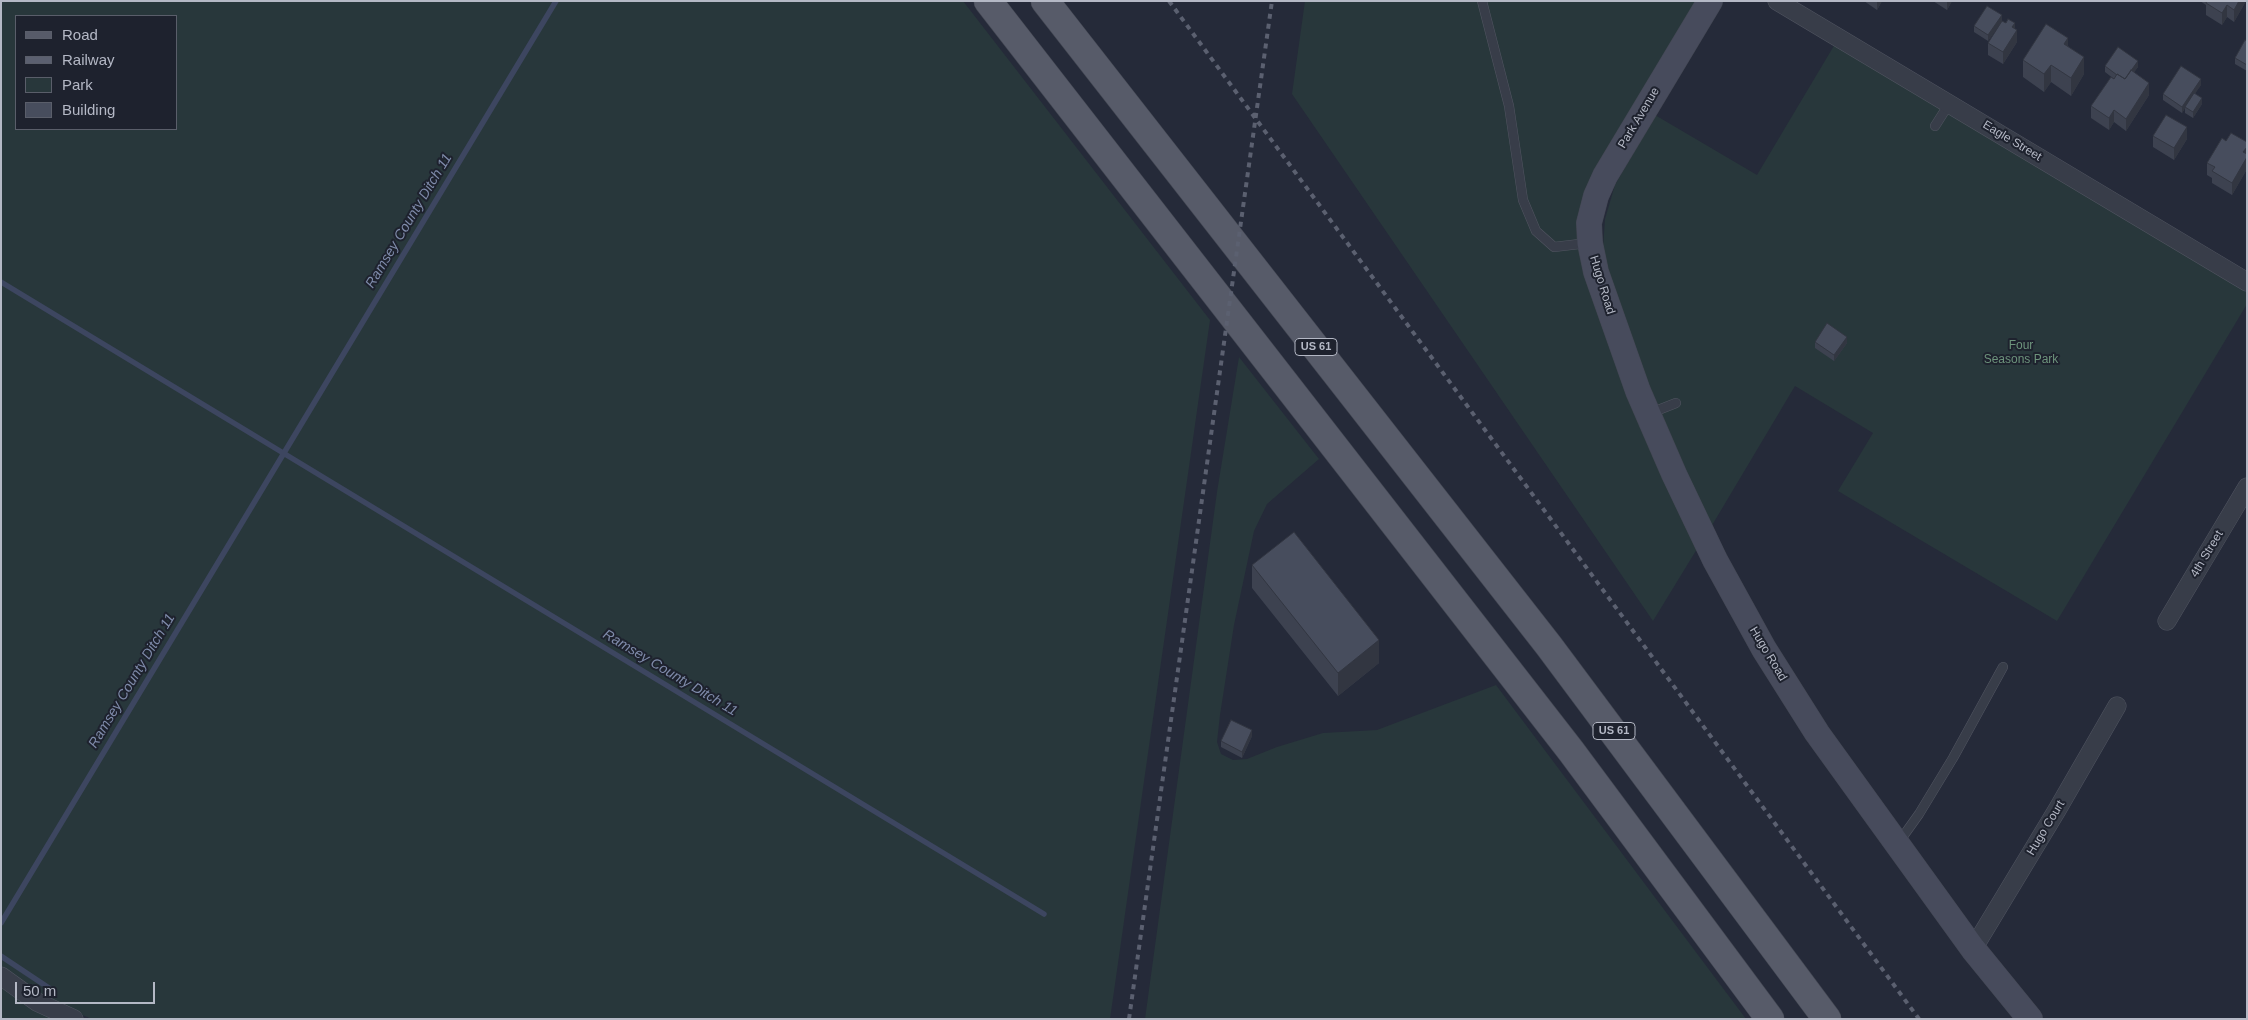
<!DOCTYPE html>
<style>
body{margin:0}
#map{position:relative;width:2248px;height:1020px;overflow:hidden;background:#252a39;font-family:Helvetica,sans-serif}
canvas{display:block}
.frame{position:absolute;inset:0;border:2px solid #b4b8c5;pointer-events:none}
.legend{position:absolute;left:15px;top:15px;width:162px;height:115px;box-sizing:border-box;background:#1e222e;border:1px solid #5a5e6a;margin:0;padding:6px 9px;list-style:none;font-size:15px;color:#b4b8c5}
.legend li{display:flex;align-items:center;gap:10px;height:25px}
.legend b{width:25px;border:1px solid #5a5e6a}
.scale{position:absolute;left:15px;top:982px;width:140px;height:22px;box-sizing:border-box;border:2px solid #b4b8c5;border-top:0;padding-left:6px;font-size:15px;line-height:18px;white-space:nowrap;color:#b4b8c5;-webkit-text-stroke:4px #1e222e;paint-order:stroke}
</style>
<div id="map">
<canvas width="2248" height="1020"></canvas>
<div class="frame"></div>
<ul class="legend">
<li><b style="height:6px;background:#575b69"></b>Road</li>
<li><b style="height:6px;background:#5b6070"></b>Railway</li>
<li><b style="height:14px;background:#28373b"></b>Park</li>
<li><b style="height:14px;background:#474d5d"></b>Building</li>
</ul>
<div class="scale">50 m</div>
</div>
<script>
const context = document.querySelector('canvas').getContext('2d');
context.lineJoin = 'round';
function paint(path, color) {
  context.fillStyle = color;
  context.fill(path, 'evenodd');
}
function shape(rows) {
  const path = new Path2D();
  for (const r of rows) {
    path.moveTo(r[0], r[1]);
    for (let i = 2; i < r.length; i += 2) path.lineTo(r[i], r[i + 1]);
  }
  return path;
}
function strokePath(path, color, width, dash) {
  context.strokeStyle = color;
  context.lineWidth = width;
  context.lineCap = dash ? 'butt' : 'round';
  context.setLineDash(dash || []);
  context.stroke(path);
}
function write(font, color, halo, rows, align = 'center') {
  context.font = font + ' Helvetica,sans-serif';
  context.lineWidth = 4;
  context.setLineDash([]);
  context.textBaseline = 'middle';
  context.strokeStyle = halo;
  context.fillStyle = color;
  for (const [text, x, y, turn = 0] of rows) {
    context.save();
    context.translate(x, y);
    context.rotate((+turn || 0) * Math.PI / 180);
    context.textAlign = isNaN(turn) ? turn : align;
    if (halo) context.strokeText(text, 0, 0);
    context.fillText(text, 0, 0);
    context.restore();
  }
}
const green = shape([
 [1,1,963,1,1210,320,1110,1019,92,1019,58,1005,1,968],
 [16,16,176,16,176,129,16,129],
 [1305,1,1699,1,1583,202,1697,549,1653,621,1292,94],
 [1835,44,2247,292,2247,304,2057,621,1838,491,1873,433,1795,386,1711,527,1676,452,1612,297,1603,249,1605,219,1615,185,1655,115,1757,175],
 [1239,357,1319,459,1267,504,1254,531,1234,625,1220,715,1217,742,1221,754,1233,760,1247,759,1277,747,1323,733,1377,730,1496,685,1746,1019,1145,1019,1217,492],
 [1,984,56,1019,1,1019]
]);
const stream = shape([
 [1,282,1044,914],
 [1,923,556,1],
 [1,956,49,988,54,994]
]);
const lane = shape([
 [1482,1,1509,106,1523,200,1536,231,1554,247,1588,243],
 [1935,126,1949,104],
 [1648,414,1676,403],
 [1899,842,1919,814,1953,758,2003,667]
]);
const street = shape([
 [1777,1,2247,282],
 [2167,621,2247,487],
 [1973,949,2057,810,2117,706],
 [1,976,37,1002,74,1019]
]);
const secondary = shape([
 [1710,1,1605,176,1596,196,1589,223,1590,243,1596,272,1638,391,1674,474,1715,560,1764,649,1817,733,1874,812,1973,949,2030,1019]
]);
const primary = shape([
 [988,1,1571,751,1770,1019],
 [1045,1,1549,646,1827,1019]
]);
const rail = shape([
 [1169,1,1919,1019],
 [1129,1019,1272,1]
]);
const wall = shape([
 [1864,1,1882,1,1877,10],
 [1933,1,1952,1,1947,10],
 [2200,1,2246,1,2234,22,2227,17,2222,25,2206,15,2206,5],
 [2002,21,1988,41,1974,32,1974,26],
 [2015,29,2017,42,2003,64,1988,55,1988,43],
 [2247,41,2247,71,2235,64,2235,58],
 [2068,46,2084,74,2071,96,2051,82,2044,92,2023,77,2023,60],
 [2105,66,2138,67,2134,72,2149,95,2126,131,2114,122,2109,130,2091,118,2091,106,2114,79,2105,72],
 [2201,85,2195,93,2202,104,2193,118,2185,113,2185,108,2182,113,2163,100,2163,94],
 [2153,136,2187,139,2174,160,2153,147],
 [2226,141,2247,142,2247,169,2232,195,2212,183,2212,178,2207,175,2207,163],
 [1815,342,1847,343,1834,361,1815,348],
 [1252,565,1379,663,1338,696,1252,588],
 [1252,736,1242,758,1221,747,1221,741]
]);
const shadedWall = shape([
 [1877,1,1882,1,1877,10],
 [1947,1,1952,1,1947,10],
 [2239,1,2246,1,2234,22,2234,10],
 [2227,5,2227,17,2222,25,2222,13],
 [2002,15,2002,21,1988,41,1988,35],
 [2015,23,2015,34,2017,30,2017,42,2003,64,2003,52,2012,27],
 [2068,38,2068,56,2064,44],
 [2084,57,2084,74,2071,96,2071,78],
 [2138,61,2138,67,2124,86,2124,80],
 [2051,65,2051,82,2044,92,2044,74],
 [2201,79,2201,85,2182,113,2182,107],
 [2149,83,2149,95,2126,131,2126,119],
 [2202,98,2202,104,2193,118,2193,112],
 [2114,110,2114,122,2109,130,2109,118],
 [2187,127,2187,139,2174,160,2174,148],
 [2247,147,2247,169,2232,195,2232,183,2243,152],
 [1847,337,1847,343,1834,361,1834,355],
 [1379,640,1379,663,1338,696,1338,673],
 [1252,730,1252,736,1242,758,1242,752]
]);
const building = shape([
 [2207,1,2239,1,2234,10,2227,5,2222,13,2206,3,2207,1],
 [1987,6,2002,15,1988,35,1974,26,1987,6],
 [2008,19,2015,23,2012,27,2017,30,2003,52,1988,43,2002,21,2006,23,2008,19],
 [2046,24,2068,38,2064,44,2084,57,2071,78,2051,65,2044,74,2023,60,2046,24],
 [2245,40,2247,41,2247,65,2235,58,2245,40],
 [2118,47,2138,61,2125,79,2117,74,2117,75,2105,66,2118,47],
 [2181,66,2201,79,2182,107,2163,94,2181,66],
 [2131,70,2149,83,2126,119,2114,110,2109,118,2091,106,2111,77,2114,79,2117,74,2125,79,2131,70],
 [2194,93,2202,98,2193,112,2185,107,2194,93],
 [2166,115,2187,127,2174,148,2153,136,2166,115],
 [2231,133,2247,142,2247,147,2243,152,2247,154,2247,157,2232,183,2212,171,2215,167,2207,163,2222,138,2226,141,2231,133],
 [1827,323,1847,337,1834,355,1815,342,1827,323],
 [1294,532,1379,640,1338,673,1252,565,1294,532],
 [1231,720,1252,730,1242,752,1221,741,1231,720]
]);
const shields = [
 [1316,347,42],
 [1614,731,42]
];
const shieldNames = [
 ["US 61",1316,347],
 ["US 61",1614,731]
];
const streetNames = [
 ["Park Avenue",1639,118,-59],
 ["Eagle Street",2012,141,31],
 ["Hugo Road",1602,285,73],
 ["4th Street",2207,554,-59],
 ["Hugo Road",1768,654,59],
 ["Hugo Court",2046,828,-59]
];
const parkNames = [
 ["Four",2021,346],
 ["Seasons Park",2021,360]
];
const waterNames = [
 ["Ramsey County Ditch 11",409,221,-59],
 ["Ramsey County Ditch 11",670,673,31],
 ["Ramsey County Ditch 11",132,681,-59]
];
paint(green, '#28373b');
strokePath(stream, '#3d4660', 5.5);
strokePath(lane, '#515561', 10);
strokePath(street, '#515561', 19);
strokePath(secondary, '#424652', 26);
strokePath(primary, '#424652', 29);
strokePath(lane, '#383d49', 9);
strokePath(street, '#383d49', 18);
strokePath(secondary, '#474b5c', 25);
strokePath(primary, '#575b69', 28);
strokePath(rail, '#5b6070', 4, [5, 5]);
paint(wall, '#3d4250');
paint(shadedWall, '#323641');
paint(building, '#474d5d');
strokePath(building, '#323641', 1);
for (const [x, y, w] of shields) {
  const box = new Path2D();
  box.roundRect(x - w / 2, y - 8.5, w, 17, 4);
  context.fillStyle = '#1e222e';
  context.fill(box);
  strokePath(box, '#b4b8c5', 1);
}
write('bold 11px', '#b4b8c5', null, shieldNames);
write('12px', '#b4b8c5', '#1e222e', streetNames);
write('12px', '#6d937c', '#1e222e', parkNames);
write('italic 14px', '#7f8baa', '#1e222e', waterNames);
</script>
